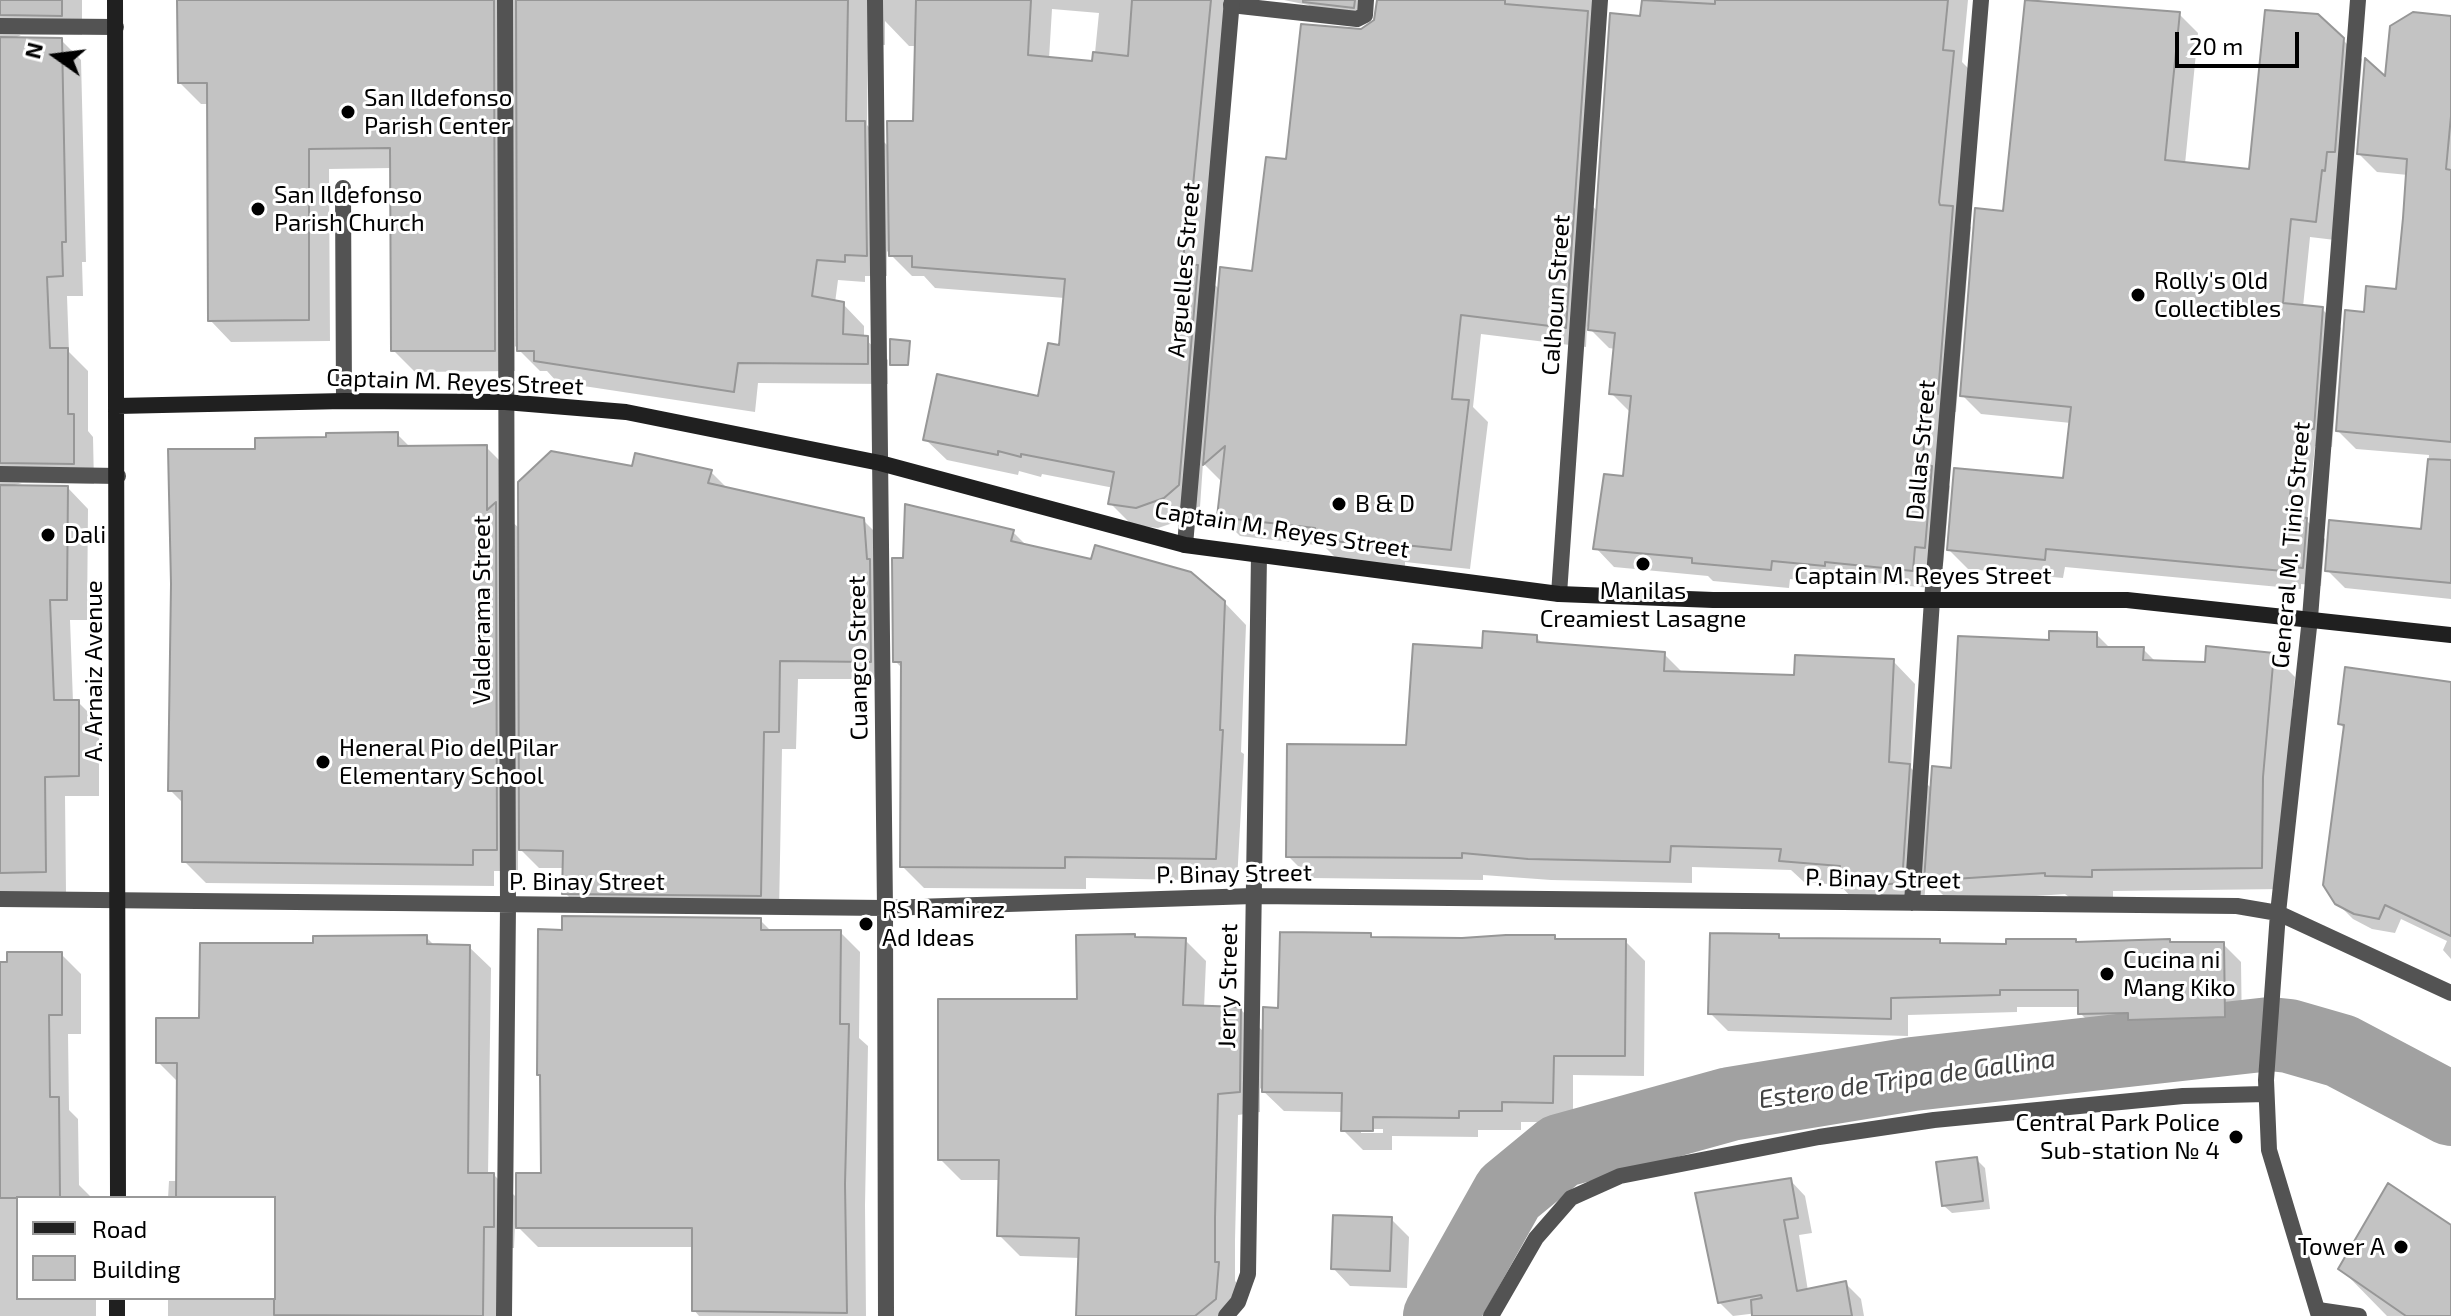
<!DOCTYPE html>
<meta charset="utf-8">
<style>
body{margin:0}
#map{position:relative;width:2451px;height:1316px;overflow:hidden;background:#fff;font-family:"Exo 2",sans-serif}
canvas{display:block}
.legend{position:absolute;left:16px;top:1196px;width:260px;height:104px;box-sizing:border-box;background:#fff;border:2px solid #999;margin:0;padding:10px 14px;list-style:none;font-size:24px;color:#000}
.legend li{display:flex;align-items:center;gap:16px;height:40px}
.legend b{width:40px;border:2px solid #999}
.north{position:absolute;left:16px;top:16px;width:80px;height:80px;-webkit-text-stroke:6px #fff;paint-order:stroke;rotate:284deg;font-size:22px;font-weight:700;line-height:32px;text-align:center;color:#000}
.north::after{content:'';display:block;margin:auto;width:28px;height:36px;background:#000;clip-path:polygon(50% 0,100% 100%,50% 72%,0 100%)}
.scale{position:absolute;left:2175px;top:32px;width:124px;height:36px;box-sizing:border-box;border:4px solid #000;border-top:0;padding-left:10px;font-size:24px;line-height:28px;white-space:nowrap;color:#000;-webkit-text-stroke:6px #fff;paint-order:stroke}
</style>
<div id="map">
<canvas width="2451" height="1316"></canvas>
<ul class="legend">
<li><b style="height:10px;background:#202020"></b>Road</li>
<li><b style="height:22px;background:#c3c3c3"></b>Building</li>
</ul>
<div class="north">N</div>
<div class="scale">20 m</div>
</div>
<script>
const context = document.querySelector('canvas').getContext('2d');
context.lineJoin = 'round';
function paint(path, color) {
  context.fillStyle = color;
  context.fill(path, 'evenodd');
}
function shape(rows) {
  const path = new Path2D();
  for (const r of rows) {
    path.moveTo(r[0], r[1]);
    for (let i = 2; i < r.length; i += 2) path.lineTo(r[i], r[i + 1]);
  }
  return path;
}
function strokePath(path, color, width, dash) {
  context.strokeStyle = color;
  context.lineWidth = width;
  context.lineCap = dash ? 'butt' : 'round';
  context.setLineDash(dash || []);
  context.stroke(path);
}
function write(font, color, halo, rows, align = 'center') {
  context.font = font + ' "Exo 2",sans-serif';
  context.lineWidth = 6;
  context.setLineDash([]);
  context.textBaseline = 'middle';
  context.strokeStyle = halo;
  context.fillStyle = color;
  for (const [text, x, y, turn = 0] of rows) {
    context.save();
    context.translate(x, y);
    context.rotate((+turn || 0) * Math.PI / 180);
    context.textAlign = isNaN(turn) ? turn : align;
    if (halo) context.strokeText(text, 0, 0);
    context.fillText(text, 0, 0);
    context.restore();
  }
}
const shadow = shape([
 [0,0,82,0,82,35,21,35,13,39,61,40,81,60,86,262,82,262,83,296,67,296,69,352,88,371,88,431,93,437,94,484,22,483,11,486,68,488,88,509,87,620,70,620,73,702,78,702,99,723,99,796,65,796,66,892,0,894],
 [179,0,1233,0,1204,274,1220,290,1254,273,1287,161,1360,42,1454,0,1599,0,1584,197,1598,212,1625,193,1643,0,1968,0,1962,62,1972,72,1958,214,1971,227,1956,412,1947,411,1940,477,1950,486,1943,566,1933,565,1931,588,1843,580,1843,584,1790,579,1789,588,1713,581,1708,576,1614,567,1596,548,1624,478,1630,412,1611,393,1615,349,1609,348,1587,326,1586,347,1481,334,1473,407,1488,422,1470,569,1405,562,1405,567,1336,558,1324,546,1240,536,1220,516,1223,483,1203,463,1200,507,1185,519,1158,528,1132,525,1111,504,1114,488,1042,474,1041,477,1019,471,1018,475,947,460,925,439,1040,398,1061,348,1065,298,935,288,924,276,912,276,887,251,887,276,865,276,865,282,838,280,835,303,843,304,864,326,864,338,888,360,888,384,758,383,755,412,557,382,547,371,540,371,515,346,515,371,415,372,393,350,392,168,329,169,330,341,231,342,210,320,209,104,201,104,180,83],
 [1052,9,1099,13,1094,63,1049,59],
 [885,21,909,46,917,46,915,123,890,148,867,125,868,44,885,45],
 [1284,0,1363,0,1361,15,1314,10,1308,5],
 [2179,14,2198,33,2185,164,2250,171,2343,40,2362,59,2353,170,2345,169,2335,240,2310,237,2303,307,2322,309,2341,328,2332,447,2315,446,2307,521,2325,539,2321,586,2301,584,2301,589,2065,567,2063,578,1968,569,1949,550,2065,481,2071,423,1981,414,1962,395,2005,213],
 [2451,18,2451,599,2345,588,2327,570,2422,531,2429,455,2356,449,2338,431,2366,314,2397,291,2408,175,2377,172,2359,154,2386,81],
 [397,434,411,448,486,447,508,469,508,518,520,529,633,468,711,472,728,489,863,520,881,538,889,679,798,679,796,749,782,749,779,913,583,911,565,893,565,868,539,868,518,847,518,871,494,871,494,886,206,883,184,861,184,804,170,790,257,451,328,439],
 [1013,532,1027,546,1224,602,1246,625,1241,752,1244,754,1237,881,1086,878,1086,889,924,888,902,866,903,669,895,661],
 [2096,634,2111,649,2143,649,2156,662,2207,664,2273,655,2295,677,2284,800,2283,889,2113,891,2113,898,2069,897,2065,894,1950,902,1926,878,1924,905,1862,909,1840,885,1804,882,1791,870,1692,867,1692,883,1551,880,1483,875,1483,880,1310,878,1288,856,1408,747,1484,650,1536,637,1544,645,1664,654,1684,674,1796,678,1893,661,1915,684,1911,768,1933,790,1953,770,2051,642],
 [2451,684,2451,959,2443,950,2447,941,2401,919,2395,933,2372,929,2353,919,2337,903,2345,729,2340,724],
 [760,920,772,932,840,932,860,952,859,1038,868,1046,865,1205,866,1316,699,1316,694,1310,694,1247,538,1247,515,1224,514,1248,504,1248,504,1316,168,1316,168,1298,274,1298,274,1198,168,1198,169,1181,178,1181,179,1083,158,1062,315,946,426,937,436,947,469,947,491,968,488,1175,494,1175,518,1199,543,1175,542,1078,539,1074],
 [1370,935,1375,939,1555,937,1558,941,1625,941,1645,961,1644,1076,1573,1075,1573,1122,1521,1122,1521,1130,1478,1130,1478,1137,1392,1136,1392,1150,1363,1150,1343,1130,1343,1112,1284,1111,1260,1088,1260,1112,1238,1115,1235,1240,1235,1281,1239,1285,1236,1316,1078,1316,1080,1258,1020,1256,999,1235,1000,1180,961,1180,940,1159,1135,936,1138,939,1185,940,1206,961,1204,1008,1240,1009,1265,1033,1280,1010],
 [1361,1129,1383,1129,1383,1133,1361,1133],
 [1778,936,1783,940,1939,941,1943,945,2008,946,2076,941,2078,944,2223,944,2241,962,2242,1034,2148,1037,2142,1030,2098,1031,2080,1013,2080,1007,2017,1007,2017,1012,1908,1015,1908,1036,1728,1031,1710,1013],
 [61,954,81,974,81,1034,68,1034,69,1110,78,1119,79,1185,92,1198,18,1198,18,1298,96,1298,96,1316,0,1316,0,964],
 [1976,1159,1985,1168,1990,1209,1952,1213,1943,1205],
 [1790,1180,1805,1196,1812,1233,1799,1235,1808,1291,1845,1283,1861,1299,1864,1316,1767,1316,1766,1312,1733,1316,1719,1302],
 [1391,1219,1409,1237,1407,1288,1350,1286,1333,1268],
 [2451,1227,2451,1316,2387,1316,2341,1269]
]);
const river = shape([
 [1440,1316,1509,1193,1560,1151,1730,1104,1913,1074,2270,1034,2289,1036,2341,1051,2451,1109]
]);
const building = shape([
 [0,0,62,0,62,16,0,15,0,0],
 [177,0,494,0,495,351,391,351,390,148,309,149,309,320,208,321,207,83,178,83,177,0],
 [516,0,848,0,846,121,865,121,867,256,845,255,845,262,817,260,812,296,844,302,843,334,868,336,868,364,738,363,734,392,534,361,534,351,517,351,516,0],
 [916,0,1031,0,1028,55,1092,61,1093,52,1128,56,1132,0,1211,0,1192,196,1188,195,1183,264,1198,265,1179,485,1164,498,1136,508,1108,504,1114,472,1021,454,1021,457,998,451,998,455,923,440,937,374,1038,396,1048,343,1059,345,1065,279,912,267,912,256,889,256,887,121,913,121,916,0],
 [1303,0,1355,0,1354,8,1303,2,1303,0],
 [1377,0,1505,0,1505,4,1588,11,1566,328,1461,315,1452,399,1469,400,1451,550,1386,543,1385,548,1314,538,1315,528,1217,517,1225,446,1203,465,1220,267,1252,271,1266,157,1286,159,1301,24,1361,29,1374,20,1377,0],
 [1642,0,1715,4,1715,0,1948,0,1943,50,1954,51,1939,202,1940,205,1953,206,1938,394,1929,393,1922,465,1932,466,1925,548,1915,547,1913,571,1825,562,1825,566,1772,561,1771,570,1692,563,1692,558,1593,549,1604,474,1623,476,1631,396,1609,394,1615,333,1588,330,1610,13,1640,16,1642,0],
 [2025,0,2180,12,2165,160,2249,169,2265,10,2318,14,2344,38,2335,152,2327,152,2325,171,2322,170,2316,222,2291,219,2283,303,2323,307,2314,429,2297,428,2288,515,2307,518,2303,568,2283,566,2283,571,2046,549,2045,560,1947,550,1954,468,2063,478,2071,407,1960,396,1975,208,2003,211,2025,0],
 [2413,12,2451,16,2451,116,2446,169,2451,170,2451,442,2336,431,2345,310,2364,312,2366,286,2396,289,2403,218,2407,159,2357,154,2365,58,2385,76,2390,26,2413,12],
 [0,37,62,38,66,242,62,242,63,276,47,277,50,348,68,348,68,414,74,414,74,464,0,463,0,37],
 [890,339,910,341,908,365,890,365,890,339],
 [398,432,398,446,487,445,487,510,496,502,497,850,473,850,473,865,182,862,182,791,168,791,171,584,168,449,255,449,255,438,326,437,326,433,398,432],
 [551,451,632,466,635,453,712,470,708,483,864,518,867,559,870,559,871,662,780,661,779,732,764,732,761,896,562,894,563,851,519,850,518,482,551,451],
 [2428,459,2451,460,2451,583,2325,571,2329,520,2421,529,2428,459],
 [0,485,68,486,67,600,50,600,54,700,79,700,79,776,45,777,46,872,0,873,0,485],
 [905,504,1014,530,1011,541,1091,559,1095,545,1191,572,1225,601,1220,730,1223,730,1216,859,1065,857,1065,868,900,867,901,662,893,662,892,558,903,558,905,504],
 [1483,631,1537,635,1537,642,1665,652,1664,671,1794,675,1795,655,1894,659,1889,762,1910,764,1902,883,1838,888,1840,866,1779,861,1781,849,1671,846,1670,862,1528,859,1462,853,1462,858,1286,857,1287,744,1406,745,1413,644,1482,648,1483,631],
 [2049,631,2097,632,2097,647,2144,647,2143,660,2205,662,2206,646,2274,653,2263,777,2262,868,2092,870,2092,877,2045,876,2045,873,1924,881,1932,766,1951,768,1958,636,2049,640,2049,631],
 [2345,667,2451,682,2451,936,2385,905,2379,919,2354,914,2335,904,2323,885,2344,725,2338,724,2345,667],
 [562,916,761,918,761,930,841,930,840,1024,849,1024,845,1184,847,1313,692,1311,692,1228,516,1228,516,1173,541,1173,540,1075,537,1075,538,929,562,930,562,916],
 [1280,932,1371,933,1371,937,1462,938,1506,935,1555,935,1555,939,1626,939,1625,1056,1554,1056,1553,1103,1502,1102,1502,1111,1459,1111,1459,1118,1373,1117,1373,1131,1341,1131,1342,1093,1262,1092,1263,1007,1278,1008,1280,932],
 [1710,933,1779,934,1779,938,1940,939,1940,943,2006,944,2006,939,2076,939,2076,942,2170,939,2170,942,2224,942,2225,1017,2128,1020,2128,1013,2078,1014,2078,990,2000,990,2000,995,1891,998,1891,1019,1708,1014,1710,933],
 [1135,934,1135,937,1186,938,1183,1005,1241,1007,1240,1092,1218,1094,1215,1218,1215,1262,1219,1262,1216,1299,1195,1316,1076,1316,1079,1238,997,1236,999,1160,938,1160,938,999,1077,999,1076,935,1135,934],
 [427,935,427,944,470,945,468,1173,494,1173,494,1227,484,1227,483,1316,274,1315,274,1198,176,1198,177,1063,156,1063,156,1018,199,1018,200,943,313,943,313,936,427,935],
 [7,952,62,952,62,1015,49,1015,50,1097,59,1097,60,1198,0,1198,0,962,7,962,7,952],
 [1977,1157,1983,1201,1942,1206,1936,1162,1977,1157],
 [1791,1178,1798,1218,1784,1220,1797,1291,1846,1281,1852,1316,1752,1316,1751,1300,1762,1298,1761,1295,1718,1303,1695,1193,1791,1178],
 [2388,1183,2451,1225,2451,1316,2406,1316,2338,1269,2388,1183],
 [1333,1215,1392,1217,1390,1271,1331,1269,1333,1215]
]);
const lane = shape([
 [1231,5,1357,19,1365,15,1366,0],
 [343,188,344,401],
 [0,474,118,476],
 [2318,1310,2359,1316]
]);
const street = shape([
 [875,0,885,908,886,1316],
 [0,26,116,27],
 [1185,545,1232,0],
 [1559,594,1600,0],
 [0,899,885,908,1253,896,2237,906,2278,913,2451,993],
 [1912,903,1932,600,1981,0],
 [504,1316,508,905,505,0],
 [1226,1316,1238,1302,1248,1274,1259,555],
 [1491,1316,1536,1238,1571,1198,1620,1176,1819,1137,1934,1120,2183,1096,2266,1094],
 [2319,1316,2269,1150,2266,1080,2278,913,2310,618,2358,0]
]);
const secondary = shape([
 [115,0,118,1198],
 [117,406,344,401,505,402,626,412,880,463,1185,545,1559,594,1713,600,2127,600,2451,635],
 [117,1316,117,1298]
]);
const markers = [
 [348,112,8,"#000"],
 [258,209,8,"#000"],
 [2138,295,8,"#000"],
 [1339,504,8,"#000"],
 [48,535,8,"#000"],
 [1643,564,8,"#000"],
 [323,762,8,"#000"],
 [866,924,8,"#000"],
 [2107,974,8,"#000"],
 [2236,1137,8,"#000"],
 [2401,1247,8,"#000"]
];
const poiNames = [
 ["San Ildefonso",364,98],
 ["Parish Center",364,126],
 ["San Ildefonso",274,195],
 ["Parish Church",274,223],
 ["Rolly's Old",2154,281],
 ["Collectibles",2154,309],
 ["B & D",1355,504],
 ["Dali",64,535],
 ["Manilas",1643,591,"center"],
 ["Creamiest Lasagne",1643,619,"center"],
 ["Heneral Pio del Pilar",339,748],
 ["Elementary School",339,776],
 ["RS Ramirez",882,910],
 ["Ad Ideas",882,938],
 ["Cucina ni",2123,960],
 ["Mang Kiko",2123,988],
 ["Central Park Police",2220,1123,"right"],
 ["Sub-station № 4",2220,1151,"right"],
 ["Tower A",2385,1247,"right"]
];
const streetNames = [
 ["Arguelles Street",1184,270,-85],
 ["Calhoun Street",1556,295,-86],
 ["Captain M. Reyes Street",455,382,2],
 ["Dallas Street",1921,450,-85],
 ["Captain M. Reyes Street",1282,530,9],
 ["General M. Tinio Street",2291,545,-85],
 ["Captain M. Reyes Street",1923,576],
 ["Valderama Street",482,610,-90],
 ["Cuangco Street",858,658,-91],
 ["A. Arnaiz Avenue",94,671,-90],
 ["P. Binay Street",1234,874,-1],
 ["P. Binay Street",1883,879,1],
 ["P. Binay Street",587,882],
 ["Jerry Street",1228,986,-89]
];
const waterNames = [
 ["Estero de Tripa de Gallina",1907,1079,-8]
];
paint(shadow, '#0003');
strokePath(river, '#a1a1a1', 74);
paint(building, '#c3c3c3');
strokePath(building, '#979797', 2);
strokePath(lane, '#535353', 16);
strokePath(street, '#535353', 16);
strokePath(secondary, '#202020', 16);
for (const [x, y, r, color] of markers) {
  const dot = new Path2D();
  dot.arc(x, y, r, 0, 2 * Math.PI);
  context.fillStyle = color;
  context.fill(dot);
  strokePath(dot, '#fff', 3);
}
write('24px', '#000', '#fff', poiNames, 'left');
write('24px', '#000', '#fff', streetNames);
write('italic 26px', '#424242', '#fff', waterNames);
</script>
